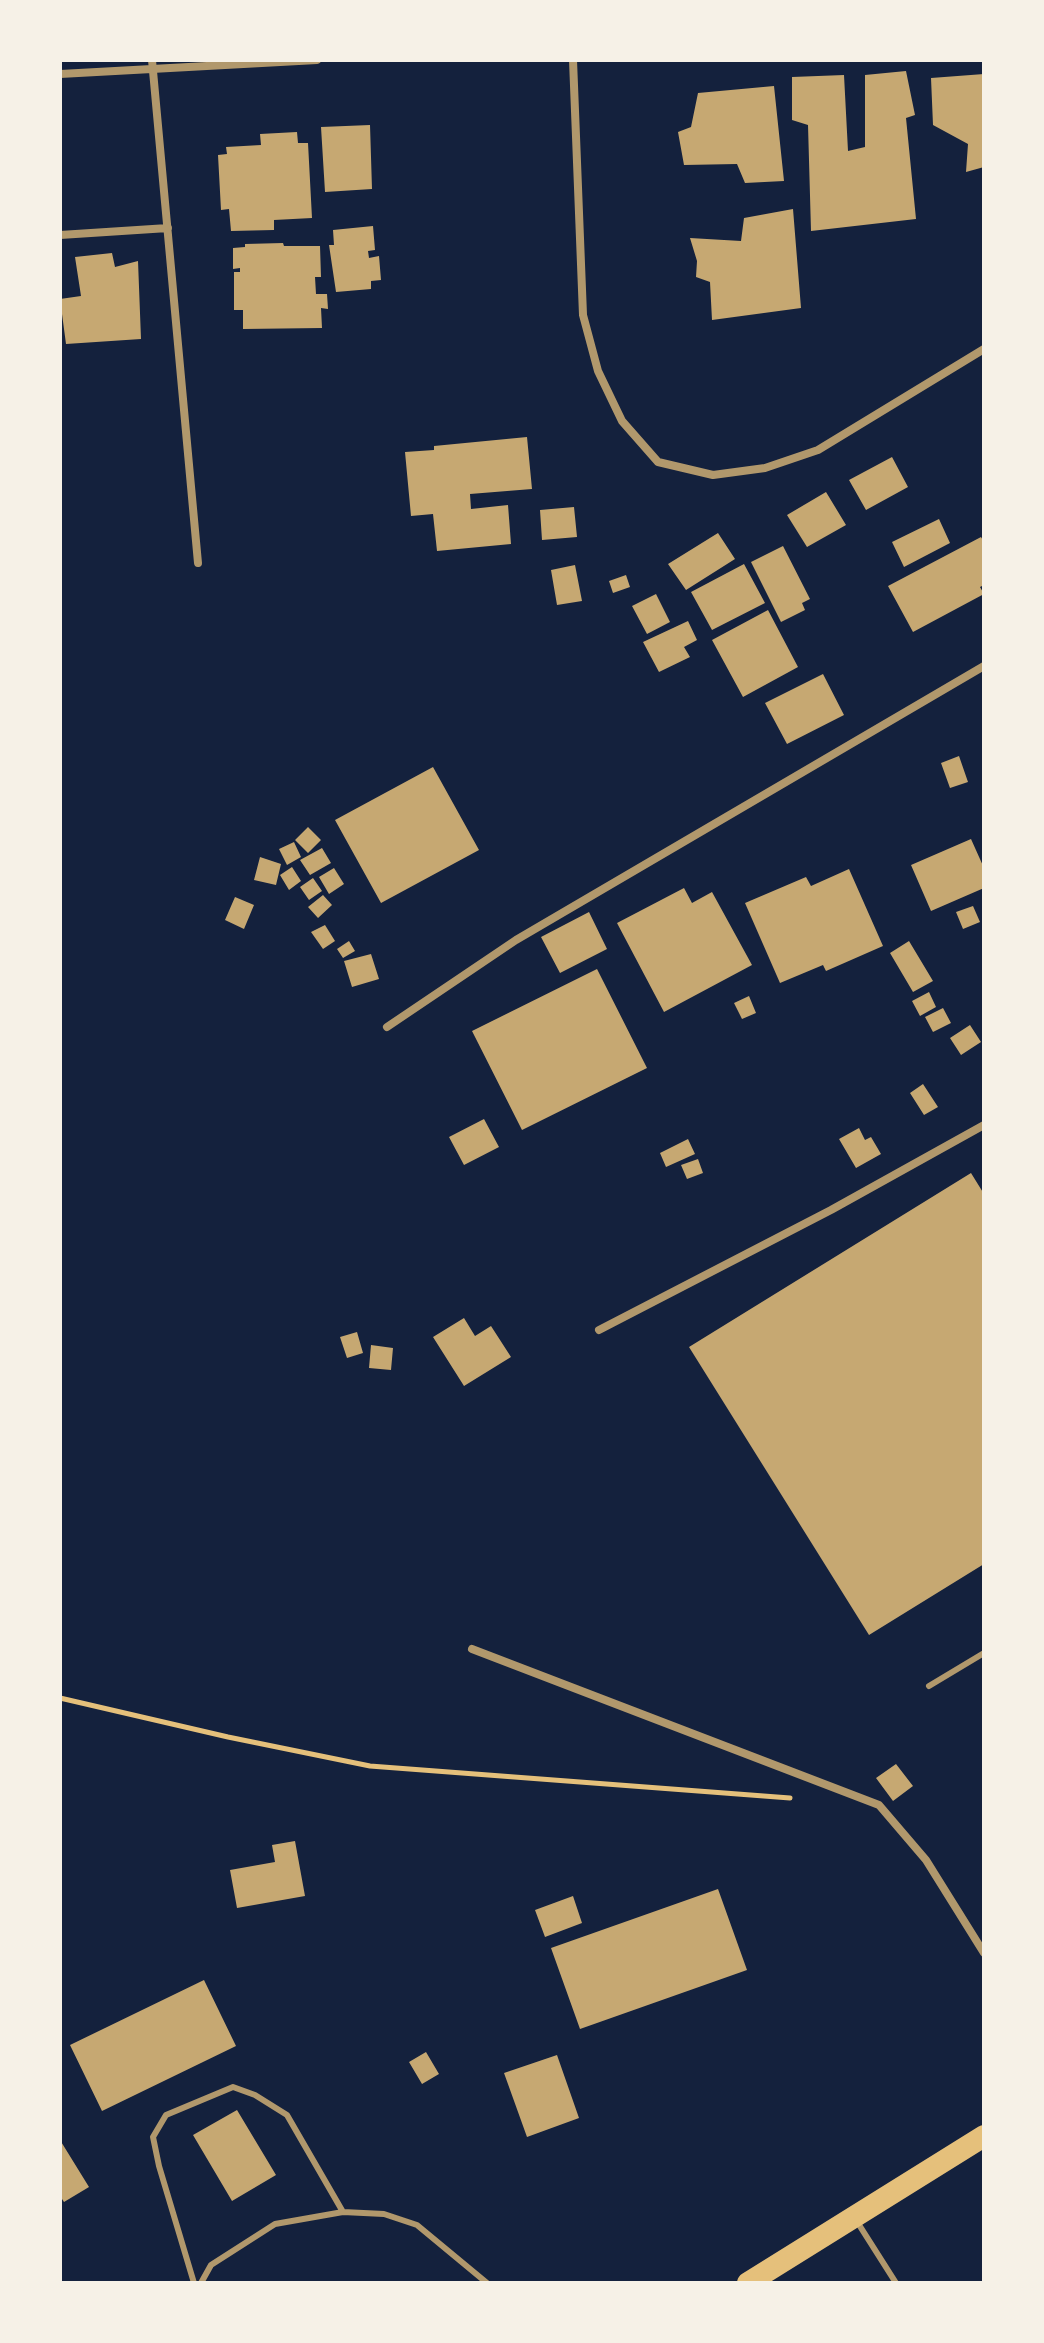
<!DOCTYPE html>
<style>
body{margin:0}
#map{position:relative;width:1044px;height:2343px;overflow:hidden;background:#14213d;font-family:Commissioner,sans-serif}
canvas{display:block}
.frame{position:absolute;inset:0;border:62px solid #f6f1e7;pointer-events:none}
</style>
<div id="map">
<canvas width="1044" height="2343"></canvas>
<div class="frame"></div>
</div>
<script>
const context = document.querySelector('canvas').getContext('2d');
context.lineJoin = 'round';
function paint(path, color) {
  context.fillStyle = color;
  context.fill(path, 'evenodd');
}
function shape(rows) {
  const path = new Path2D();
  for (const r of rows) {
    path.moveTo(r[0], r[1]);
    for (let i = 2; i < r.length; i += 2) path.lineTo(r[i], r[i + 1]);
  }
  return path;
}
function strokePath(path, color, width, dash) {
  context.strokeStyle = color;
  context.lineWidth = width;
  context.lineCap = dash ? 'butt' : 'round';
  context.setLineDash(dash || []);
  context.stroke(path);
}
const building = shape([
 [906,71,915,115,906,118,916,219,811,231,808,125,792,120,792,77,844,75,848,151,865,147,865,75],
 [984,74,984,167,966,172,968,144,933,125,931,78],
 [774,86,784,181,745,183,737,164,684,165,678,132,691,127,698,93],
 [370,125,372,189,325,192,321,127],
 [297,132,298,143,308,143,312,218,274,220,274,230,231,231,229,209,221,210,218,155,227,154,226,147,261,145,260,134],
 [793,209,801,308,712,320,710,282,696,277,697,261,690,238,741,241,744,218],
 [373,226,375,250,368,251,369,258,379,256,381,280,371,281,371,289,336,292,329,245,334,245,333,230],
 [283,243,284,246,320,246,321,277,315,277,316,294,327,294,328,309,321,308,322,328,243,329,243,310,234,310,234,272,240,272,240,268,233,269,233,248,245,247,245,244],
 [112,253,115,267,138,261,141,339,66,344,60,299,81,296,75,257],
 [527,437,532,489,470,494,471,509,508,505,511,544,437,551,433,514,411,516,405,452,434,450,434,446],
 [892,457,908,487,866,510,849,480],
 [826,492,846,525,807,547,787,515],
 [574,507,577,537,542,540,540,510],
 [939,519,950,543,904,567,892,542],
 [718,533,735,559,686,590,668,564],
 [981,537,984,542,984,585,980,587,984,594,913,632,888,586],
 [783,546,810,599,802,603,805,610,781,622,751,562],
 [744,564,765,603,712,630,691,592],
 [575,565,582,601,557,605,551,570],
 [626,575,630,587,613,593,609,581],
 [656,594,670,622,647,634,632,606],
 [768,610,798,667,743,697,712,640],
 [688,621,697,640,684,647,690,657,659,672,643,642],
 [823,674,844,715,787,744,765,703],
 [959,756,968,782,950,788,941,763],
 [433,767,479,850,381,903,335,820],
 [308,827,321,840,308,853,295,840],
 [971,839,984,868,984,888,931,911,911,865],
 [294,842,301,857,287,865,279,849],
 [322,848,331,863,310,875,300,860],
 [260,857,281,864,276,885,254,880],
 [292,867,301,881,289,890,280,875],
 [334,868,344,884,329,894,319,877],
 [849,869,883,946,826,971,823,965,780,983,745,903,806,877,811,886],
 [313,878,322,891,309,900,300,887],
 [684,888,692,903,712,892,752,965,664,1012,617,923],
 [323,895,332,905,318,918,308,907],
 [235,897,254,905,244,929,225,920],
 [973,906,980,922,963,929,956,912],
 [589,912,607,949,560,973,541,937],
 [325,925,335,941,323,949,311,932],
 [349,941,355,951,343,958,337,949],
 [909,941,933,981,913,992,890,953],
 [371,954,379,979,352,987,344,961],
 [597,969,647,1068,522,1130,472,1031],
 [929,992,936,1007,920,1016,912,1001],
 [749,996,756,1013,742,1019,734,1003],
 [943,1008,951,1023,933,1032,925,1017],
 [970,1025,981,1042,961,1055,950,1038],
 [923,1084,938,1107,924,1115,910,1093],
 [484,1119,499,1147,464,1165,449,1137],
 [859,1128,865,1140,871,1137,881,1154,856,1168,839,1139],
 [688,1139,695,1154,666,1167,660,1153],
 [698,1159,703,1173,687,1179,681,1165],
 [971,1173,984,1194,984,1564,869,1635,689,1347],
 [464,1318,475,1336,491,1326,511,1357,464,1386,433,1337],
 [357,1332,363,1353,347,1358,340,1337],
 [371,1345,393,1348,391,1370,369,1368],
 [896,1764,913,1786,893,1801,876,1778],
 [295,1841,305,1896,237,1908,230,1870,275,1862,272,1845],
 [718,1889,747,1970,580,2029,551,1948],
 [573,1896,582,1923,545,1937,535,1910],
 [204,1980,236,2046,102,2111,70,2045],
 [426,2052,439,2074,422,2084,409,2062],
 [557,2055,579,2118,527,2137,504,2073],
 [237,2110,276,2175,232,2201,193,2135],
 [60,2140,89,2187,64,2202,60,2196]
]);
const path = shape([
 [60,1698,228,1737,370,1766,790,1798]
]);
const service = shape([
 [929,1686,984,1653],
 [856,2220,896,2283],
 [194,2283,159,2166,153,2137,166,2115,233,2087,255,2095,287,2115,343,2212],
 [201,2283,211,2265,275,2224,343,2212,384,2214,417,2225,487,2283]
]);
const minor = shape([
 [152,60,198,563],
 [573,60,583,315,598,371,622,421,658,462,713,475,765,468,818,450,984,349],
 [60,74,317,60],
 [60,235,168,228],
 [387,1027,516,940,984,666],
 [599,1330,831,1210,984,1125],
 [472,1649,879,1805,926,1860,984,1953]
]);
const trunk = shape([
 [748,2283,984,2136]
]);
paint(building, '#c6a872');
strokePath(path, '#e5c07b', 5);
strokePath(service, '#b1986c', 6);
strokePath(minor, '#b1986c', 8);
strokePath(trunk, '#e5c07b', 22);
</script>
